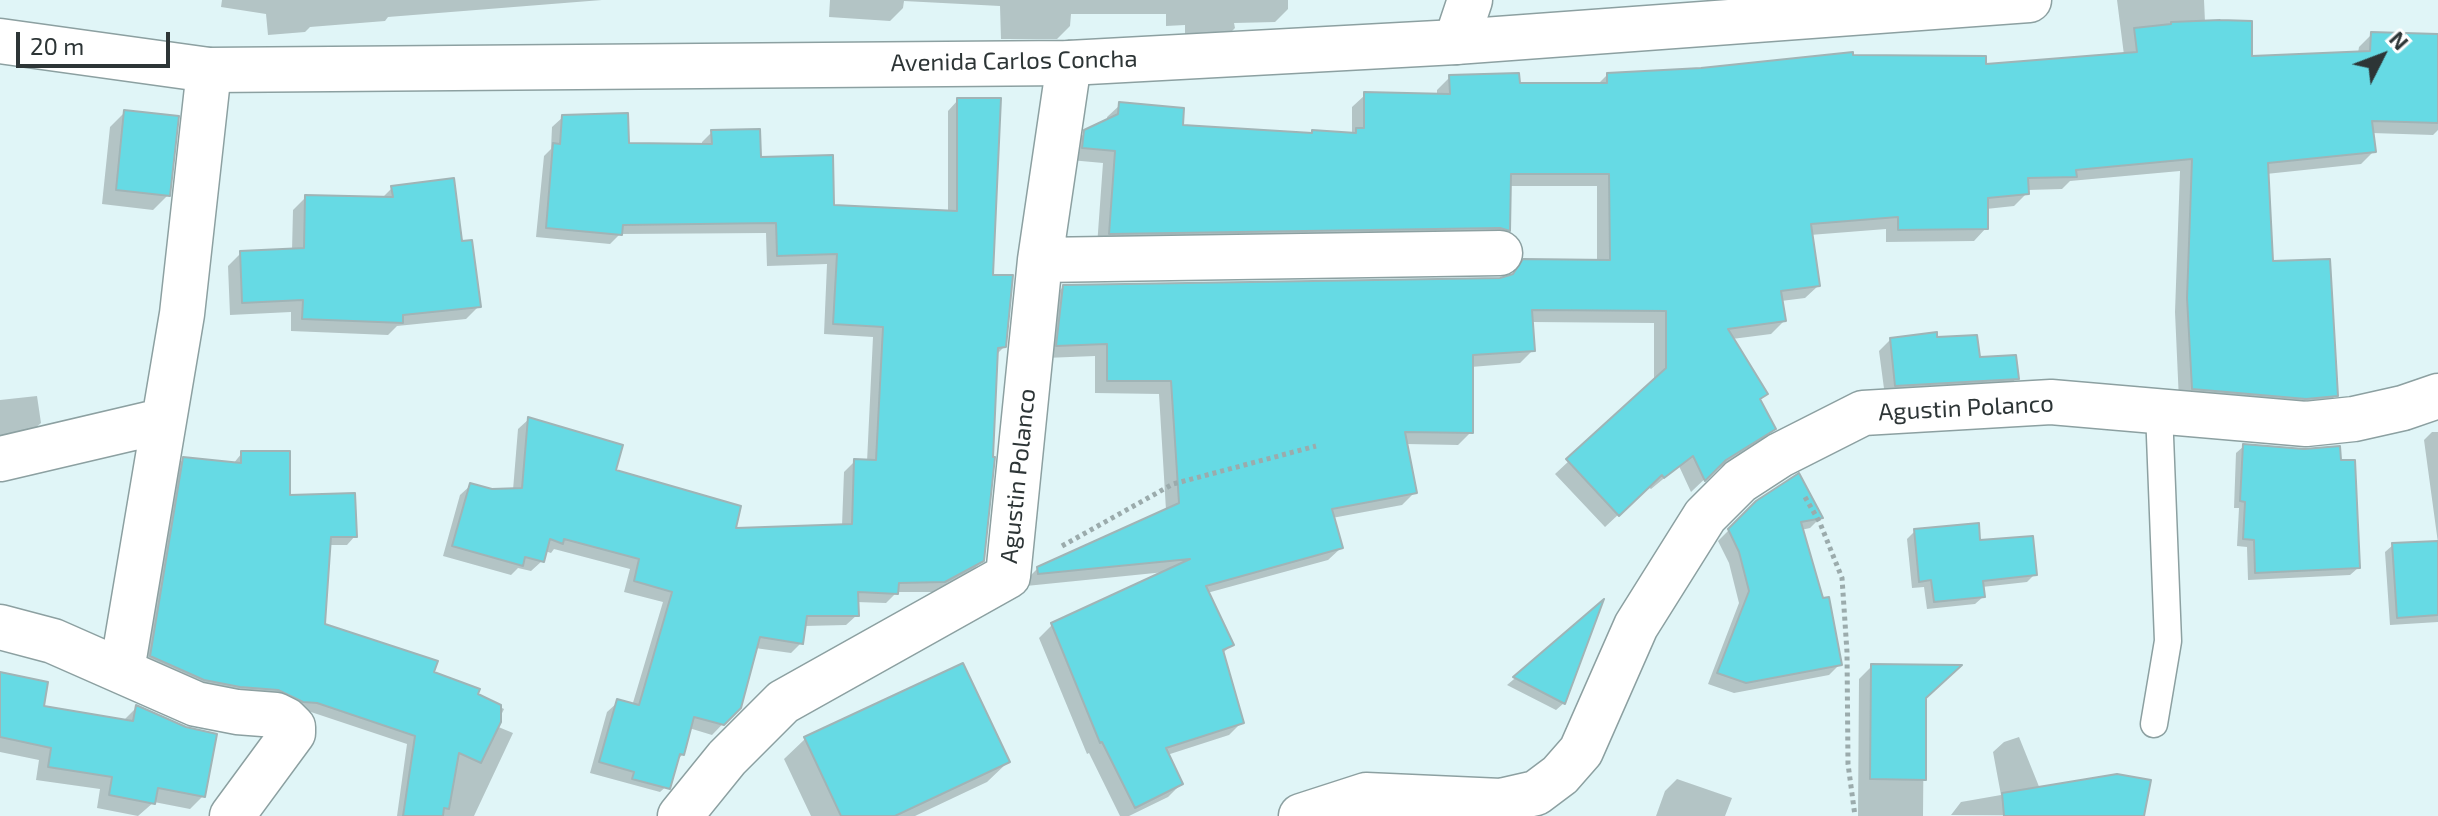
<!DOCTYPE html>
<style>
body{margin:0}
#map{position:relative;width:2438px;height:816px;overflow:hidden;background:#e0f5f7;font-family:"Exo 2",sans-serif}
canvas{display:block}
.north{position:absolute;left:2342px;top:16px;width:80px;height:80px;-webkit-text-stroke:6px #fff;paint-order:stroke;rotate:48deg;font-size:22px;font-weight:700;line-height:32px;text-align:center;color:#2d3536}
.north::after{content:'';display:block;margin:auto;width:28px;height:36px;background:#2d3536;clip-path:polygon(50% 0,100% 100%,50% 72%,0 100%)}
.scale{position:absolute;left:16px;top:32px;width:154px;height:36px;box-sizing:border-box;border:4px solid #2d3536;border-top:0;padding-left:10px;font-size:24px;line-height:28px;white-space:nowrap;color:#2d3536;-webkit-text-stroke:6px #fff;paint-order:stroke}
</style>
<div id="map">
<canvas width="2438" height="816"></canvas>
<div class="north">N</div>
<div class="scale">20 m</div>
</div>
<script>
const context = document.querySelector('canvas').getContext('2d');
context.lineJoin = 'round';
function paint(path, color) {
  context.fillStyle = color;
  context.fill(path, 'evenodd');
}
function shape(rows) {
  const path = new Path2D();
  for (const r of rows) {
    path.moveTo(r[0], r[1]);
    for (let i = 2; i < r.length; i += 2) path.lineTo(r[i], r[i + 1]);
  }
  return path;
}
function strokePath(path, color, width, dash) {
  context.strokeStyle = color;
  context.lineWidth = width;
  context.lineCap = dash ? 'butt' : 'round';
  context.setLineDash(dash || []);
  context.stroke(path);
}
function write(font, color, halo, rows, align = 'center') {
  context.font = font + ' "Exo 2",sans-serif';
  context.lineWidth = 7;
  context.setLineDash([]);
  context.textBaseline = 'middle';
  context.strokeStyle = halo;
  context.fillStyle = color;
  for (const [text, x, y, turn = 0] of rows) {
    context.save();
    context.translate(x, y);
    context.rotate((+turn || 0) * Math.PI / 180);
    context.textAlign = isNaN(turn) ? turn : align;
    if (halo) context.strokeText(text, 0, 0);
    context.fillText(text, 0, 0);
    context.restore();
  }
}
const shadow = shape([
 [222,0,602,0,388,17,385,21,310,27,305,32,268,35,266,14,221,7],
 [830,0,1288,0,1288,9,1275,22,1234,23,1235,28,1222,41,1185,43,1185,25,1166,26,1166,14,1071,14,1070,26,1057,39,1001,39,1000,6,904,1,903,8,890,21,829,17],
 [2117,0,2204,0,2205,22,2250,58,2358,53,2359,47,2372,34,2438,36,2438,130,2433,135,2372,133,2374,151,2361,164,2266,174,2271,263,2336,395,2323,408,2179,401,2175,312,2180,171,2070,181,2062,189,2027,190,2027,193,2014,206,1986,209,1986,228,1974,241,1886,242,1886,229,1810,235,1818,286,1805,298,1781,301,1784,321,1771,334,1732,339,1765,394,1758,401,1773,429,1760,442,1711,473,1691,492,1679,466,1651,489,1648,487,1605,527,1555,474,1654,382,1654,323,1531,322,1533,350,1520,363,1471,367,1471,432,1458,445,1406,444,1415,492,1402,505,1332,518,1341,548,1328,560,1207,593,1231,645,1222,654,1242,722,1229,735,1167,755,1181,784,1168,797,1129,816,1120,816,1089,753,1087,754,1039,638,1052,625,1165,572,1026,586,1025,581,1038,568,1166,510,1159,394,1095,393,1095,356,1045,358,1051,300,1063,287,1501,280,1511,275,1524,261,1597,262,1597,186,1509,186,1508,230,1496,242,1097,246,1103,163,1070,160,1072,145,1086,132,1107,121,1107,117,1120,105,1180,126,1310,135,1313,132,1352,134,1352,107,1365,95,1437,96,1437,90,1450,77,1518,85,1597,85,1607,75,1984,66,2124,55],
 [958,100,1004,347,996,355,983,560,972,571,933,592,897,592,886,603,856,602,857,615,846,625,804,626,801,643,791,653,755,648,739,707,712,735,689,728,683,754,676,761,671,782,660,792,590,773,607,712,618,702,632,706,663,602,624,592,630,569,554,549,551,553,545,551,542,561,531,571,518,568,511,575,443,556,460,495,471,485,492,491,513,490,518,429,529,419,614,471,733,530,842,526,844,472,855,461,867,462,873,337,824,334,827,264,767,266,766,233,620,234,610,244,536,237,544,156,551,149,552,127,563,117,627,145,702,146,702,142,712,132,832,206,948,212,948,111],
 [125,112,168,195,153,210,102,204,110,127],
 [392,188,460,243,479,306,466,319,397,326,388,335,291,331,291,312,230,315,228,266,241,253,292,251,293,210,306,197,381,199],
 [1891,339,1936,339,2017,378,2005,389,1885,396,1879,351],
 [37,396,41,423,33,430,0,438,0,400],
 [2432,432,2438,432,2438,622,2390,625,2385,552,2393,545,2438,543,2424,440],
 [2244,446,2358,568,2350,575,2248,580,2247,547,2237,546,2239,508,2234,508,2236,453],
 [242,453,288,497,355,536,347,545,329,545,322,625,432,673,504,709,496,726,513,733,474,816,397,816,407,744,308,711,231,695,142,665,175,467,184,459,233,464],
 [1757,502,1820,518,1810,528,1801,530,1840,664,1829,675,1734,693,1708,684,1739,603,1729,563,1718,541],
 [1915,531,1979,542,2035,574,2027,582,1982,587,1983,597,1975,604,1927,609,1924,587,1912,588,1907,539],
 [1600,606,1564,703,1556,710,1507,685],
 [962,666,1008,762,987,782,915,816,811,816,784,759,805,739],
 [1872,666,1924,698,1923,816,1858,816,1859,679],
 [0,674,41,708,123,721,137,707,203,796,190,809,154,802,138,816,97,808,100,789,36,780,39,760,0,752],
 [2019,737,2040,789,2142,816,1951,815,1961,802,2001,795,1993,752,2004,742],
 [1677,779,1732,798,1725,816,1656,816,1665,791]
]);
const building = shape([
 [2220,20,2252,21,2252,56,2370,51,2371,32,2438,34,2438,123,2372,121,2376,152,2268,163,2273,261,2330,259,2338,396,2306,399,2192,389,2187,298,2192,159,2076,170,2077,177,2028,178,2029,194,1988,198,1988,229,1898,230,1898,217,1811,224,1820,286,1781,291,1786,321,1728,329,1768,394,1760,399,1776,429,1726,460,1705,481,1693,456,1664,478,1662,475,1619,516,1566,459,1666,368,1666,311,1532,310,1535,351,1473,355,1473,433,1405,432,1417,493,1332,509,1343,548,1206,586,1234,645,1223,650,1244,723,1166,748,1183,784,1135,808,1102,742,1100,743,1051,623,1190,559,1038,574,1037,567,1179,503,1171,381,1107,381,1107,344,1056,346,1063,285,1500,278,1513,274,1523,259,1610,260,1609,174,1511,174,1510,231,1500,228,1109,234,1115,151,1082,148,1084,130,1118,114,1119,102,1184,108,1183,125,1312,133,1312,130,1356,133,1356,128,1364,128,1364,92,1450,94,1449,75,1519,73,1520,83,1607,83,1607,73,1701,68,1853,52,1853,55,1986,56,1986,64,2137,52,2134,28,2171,24,2171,22,2220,20],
 [957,98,1001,98,993,275,1013,275,1006,347,998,348,993,457,995,457,984,561,945,582,899,583,898,594,858,592,859,616,807,616,803,644,760,637,741,708,724,725,694,717,684,755,680,754,670,789,632,779,634,772,599,762,617,699,639,705,672,592,634,581,639,559,564,539,563,544,550,539,544,562,525,557,523,566,452,546,470,483,492,489,522,488,528,417,623,445,616,470,741,506,736,528,852,524,854,459,876,460,883,327,833,324,837,254,777,256,776,223,623,225,622,235,546,228,553,143,560,144,562,115,628,113,629,143,712,144,711,130,760,129,761,157,833,155,834,205,957,211,957,98],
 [124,110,179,116,170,196,116,190,124,110],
 [454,178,462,241,472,240,481,307,403,315,403,323,302,319,303,300,242,303,240,251,304,248,305,195,393,197,391,186,454,178],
 [1937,332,1937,337,1977,335,1980,357,2016,355,2019,379,1895,386,1890,338,1937,332],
 [2243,444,2304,449,2340,446,2341,460,2355,460,2360,568,2255,573,2254,540,2243,539,2245,502,2240,501,2243,444],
 [241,451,290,451,290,495,355,493,357,537,331,537,325,624,438,661,434,672,480,689,478,694,501,705,501,722,481,763,459,753,449,809,444,808,443,816,403,816,415,736,317,703,303,702,278,690,240,687,204,680,150,656,183,457,241,463,241,451],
 [1799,473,1823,518,1801,522,1823,598,1829,597,1842,665,1746,683,1717,673,1749,591,1739,552,1728,529,1756,501,1799,473],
 [1979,523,1980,540,2033,536,2037,575,1983,581,1985,597,1934,602,1931,580,1919,582,1914,529,1979,523],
 [2438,541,2438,615,2397,618,2392,543,2438,541],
 [1604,599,1565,704,1513,677,1604,599],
 [963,663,1010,762,895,816,841,816,804,737,963,663],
 [1871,664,1962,665,1926,698,1926,780,1870,779,1871,664],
 [0,672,48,682,44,706,133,721,136,705,186,727,217,734,205,797,158,788,155,804,109,795,112,777,48,767,51,748,0,737,0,672],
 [2117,774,2151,780,2144,816,2004,816,2002,793,2117,774]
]);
const path = shape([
 [1805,497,1820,523,1842,578,1847,652,1848,764,1855,816],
 [1062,546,1173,484,1316,446]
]);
const lane = shape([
 [2154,724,2168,641,2159,411]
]);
const street = shape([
 [1456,42,1470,0],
 [1040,260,1500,253],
 [0,459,162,421],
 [0,627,53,641,196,704,237,712,276,715,286,720,293,727,293,733,232,816],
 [122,670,182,314,209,70],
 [680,816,727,758,783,702,1008,576,1040,260,1069,63],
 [1301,816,1366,795,1501,801,1536,793,1560,775,1581,751,1636,626,1705,516,1740,481,1780,455,1863,413,2051,402,2306,424,2354,419,2403,408,2438,396]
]);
const secondary = shape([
 [0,41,209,70,1069,63,1456,42,2029,0]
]);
const streetNames = [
 ["Avenida Carlos Concha",1014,61,-1],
 ["Agustin Polanco",1966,408,-3],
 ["Agustin Polanco",1018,476,-84]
];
paint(shadow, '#0003');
paint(building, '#66dae4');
strokePath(building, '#a0b4b6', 2);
strokePath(lane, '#8ca0a1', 29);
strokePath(street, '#8ca0a1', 47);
strokePath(secondary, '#8ca0a1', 47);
strokePath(path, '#9babac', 5, [4, 4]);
strokePath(lane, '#fff', 26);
strokePath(street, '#fff', 44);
strokePath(secondary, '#fff', 44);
write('24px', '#2d3536', '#fff', streetNames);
</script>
